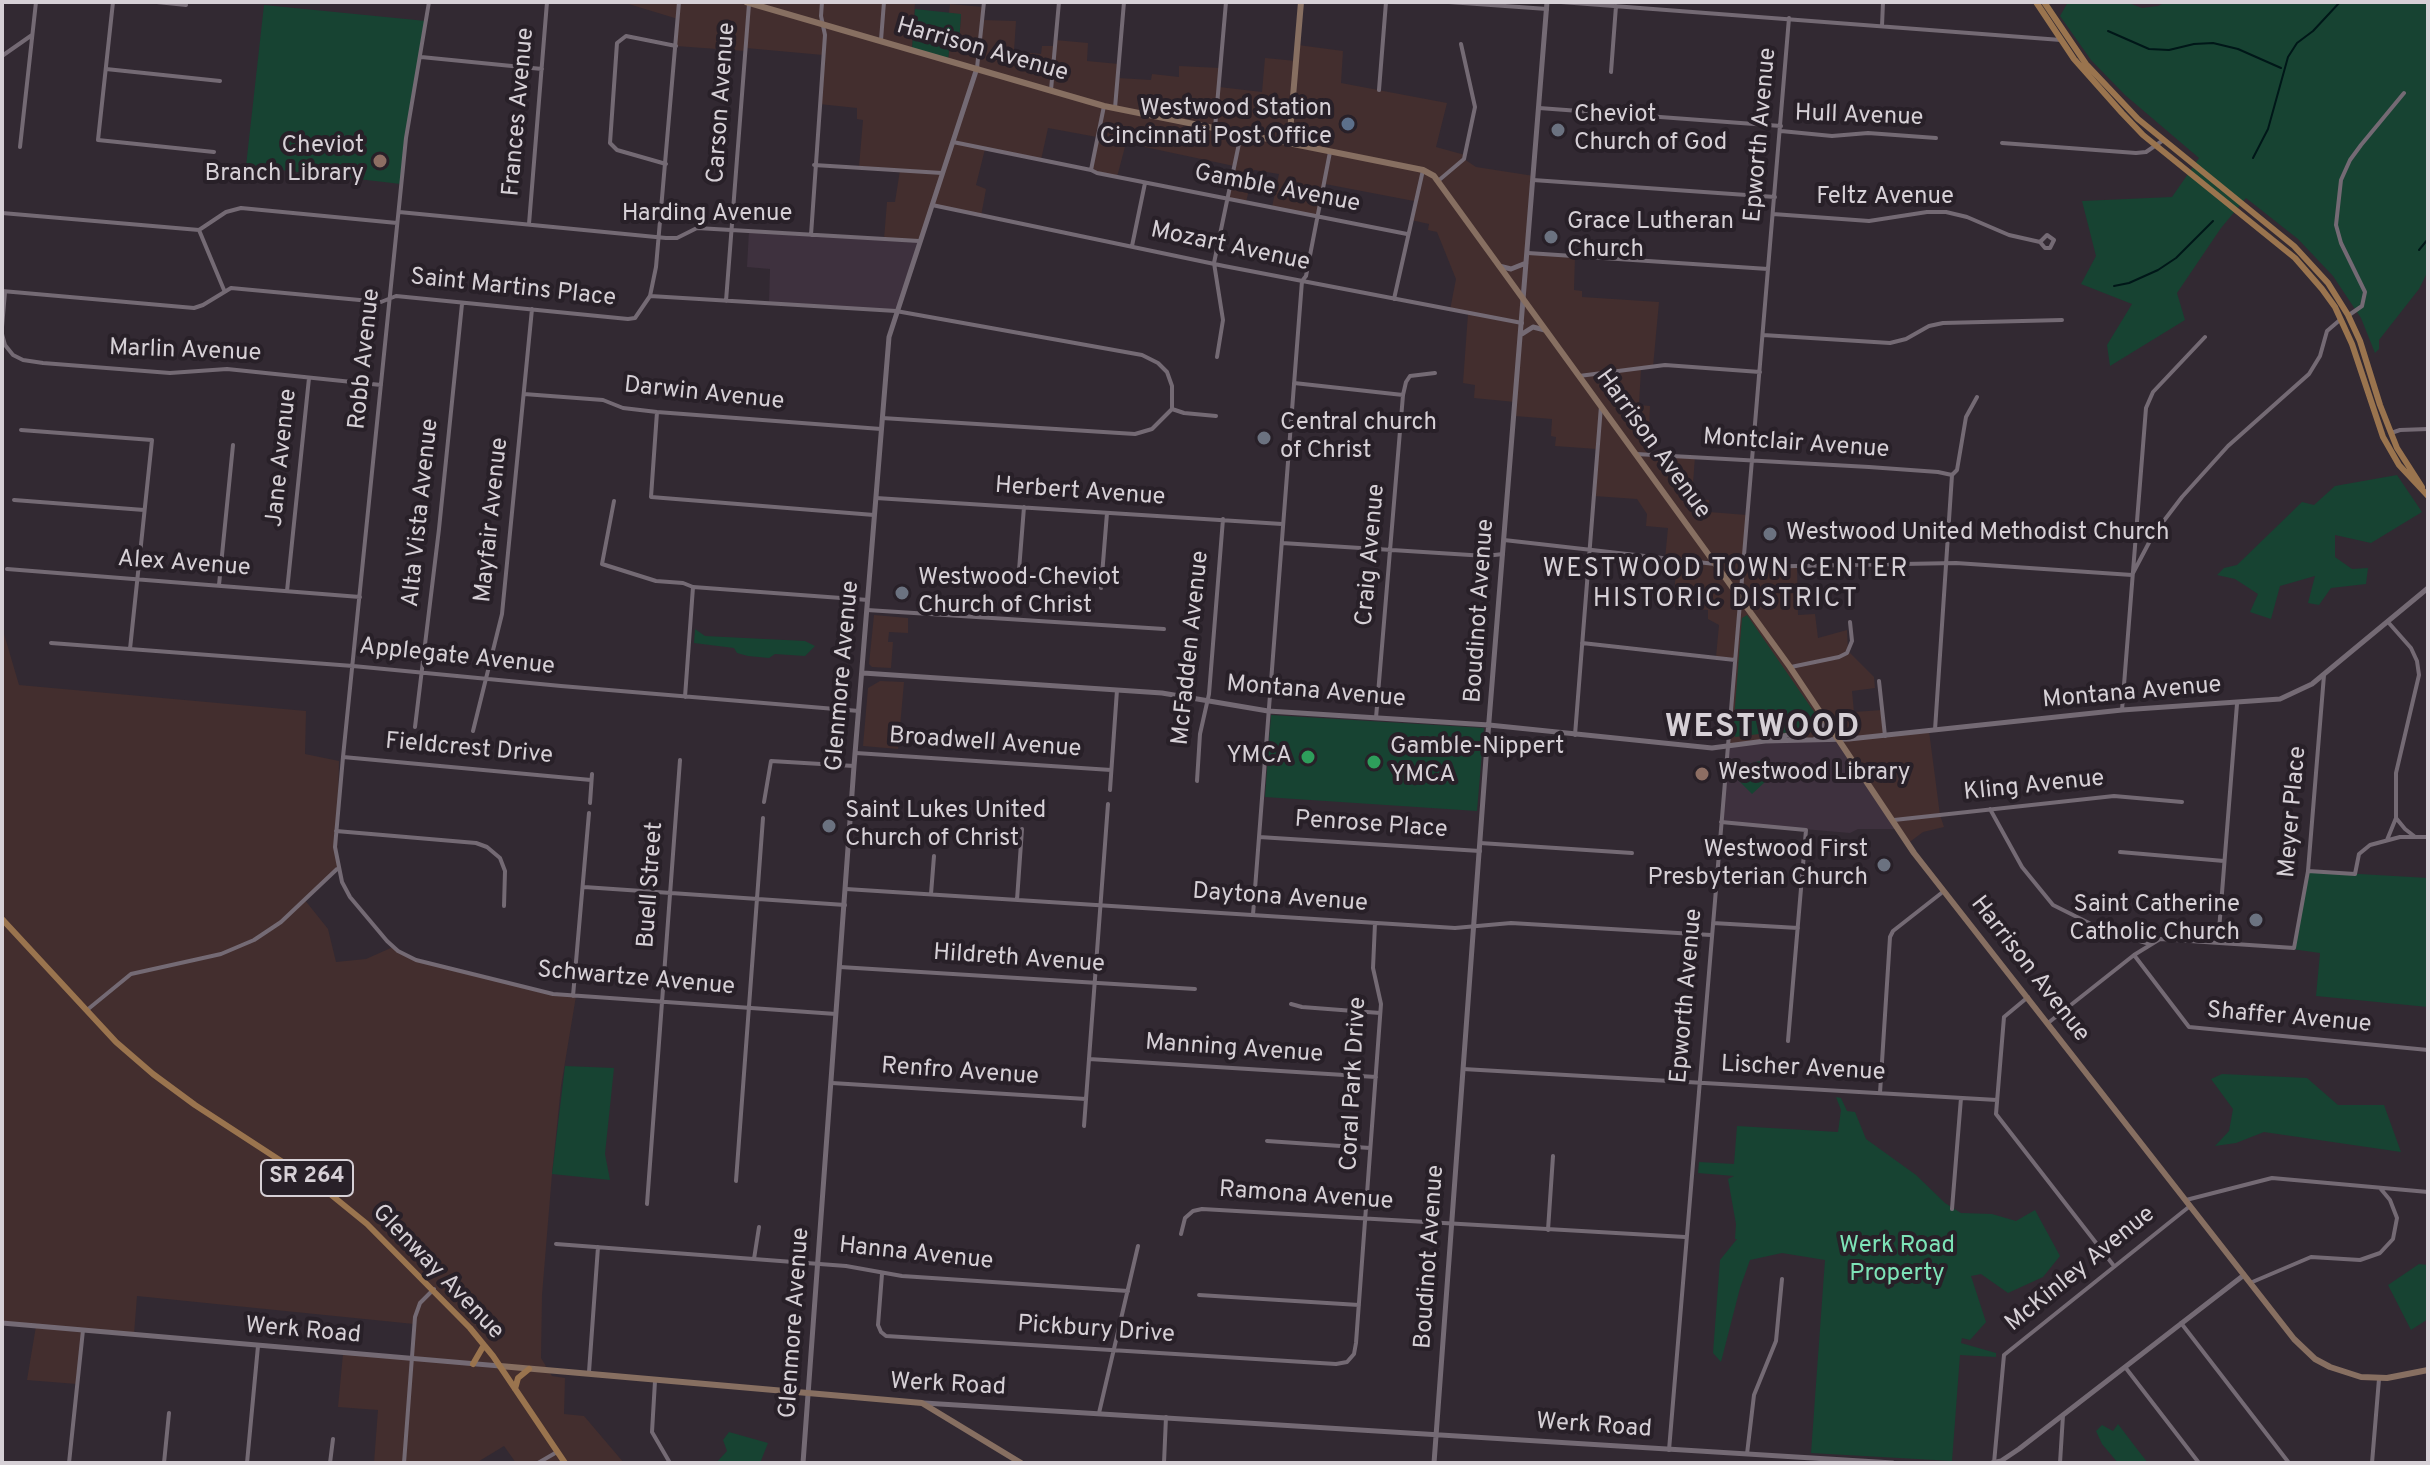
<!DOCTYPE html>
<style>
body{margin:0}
#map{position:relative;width:2430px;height:1465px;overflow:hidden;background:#322932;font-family:Overpass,sans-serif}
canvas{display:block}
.frame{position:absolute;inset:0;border:4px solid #d6d0d6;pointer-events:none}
</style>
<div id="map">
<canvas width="2430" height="1465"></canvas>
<div class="frame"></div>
</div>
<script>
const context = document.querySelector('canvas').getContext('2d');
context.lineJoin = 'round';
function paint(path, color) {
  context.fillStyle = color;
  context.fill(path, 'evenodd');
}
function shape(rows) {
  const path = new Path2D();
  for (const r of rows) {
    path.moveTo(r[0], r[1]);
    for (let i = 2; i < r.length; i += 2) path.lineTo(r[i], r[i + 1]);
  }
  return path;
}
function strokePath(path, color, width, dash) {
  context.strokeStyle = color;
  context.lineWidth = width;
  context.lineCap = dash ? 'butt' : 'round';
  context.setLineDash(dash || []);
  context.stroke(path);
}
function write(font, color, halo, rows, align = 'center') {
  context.font = font + ' Overpass,sans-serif';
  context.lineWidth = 8;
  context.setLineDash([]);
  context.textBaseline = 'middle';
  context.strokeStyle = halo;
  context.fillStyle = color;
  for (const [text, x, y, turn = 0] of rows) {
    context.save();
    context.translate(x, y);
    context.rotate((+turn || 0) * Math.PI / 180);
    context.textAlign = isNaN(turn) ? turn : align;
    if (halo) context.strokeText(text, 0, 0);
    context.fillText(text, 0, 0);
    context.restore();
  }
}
const commercial = shape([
 [622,2,915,2,912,49,948,59,950,43,959,43,961,15,949,13,950,4,983,7,982,20,1016,21,1014,51,1041,54,1042,46,1054,46,1055,40,1088,43,1087,61,1119,64,1118,78,1151,80,1152,74,1179,77,1179,66,1220,68,1219,87,1262,92,1265,58,1296,61,1298,45,1343,51,1341,83,1447,103,1436,147,1465,155,1464,159,1476,167,1534,176,1528,253,1575,256,1574,290,1582,291,1582,297,1659,302,1653,367,1641,369,1639,405,1650,406,1648,454,1695,456,1692,498,1709,500,1709,512,1747,515,1743,567,1797,567,1798,615,1815,614,1818,638,1847,630,1848,651,1874,677,1875,688,1852,691,1854,712,1882,710,1885,736,1929,731,1940,815,1944,827,1923,832,1907,844,1890,820,1803,739,1796,736,1728,746,1735,660,1716,657,1719,625,1708,619,1708,610,1673,606,1677,560,1665,559,1668,528,1646,526,1647,514,1637,499,1594,496,1597,449,1555,446,1556,437,1551,436,1552,419,1515,416,1515,402,1474,398,1475,385,1463,383,1468,314,1450,310,1456,279,1437,232,1428,230,1429,224,1411,220,1414,201,1325,184,1318,216,1272,207,1279,174,1254,170,1246,202,1228,199,1234,166,1126,143,1117,177,1091,170,1097,137,1048,128,1041,160,985,149,976,185,986,189,981,216,932,205,919,241,884,239,887,202,895,202,900,170,859,167,863,120,857,119,857,108,819,104,823,55,746,48,745,51,676,46,678,19],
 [874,615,908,618,908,633,889,632,888,642,893,642,891,668,872,667,869,664],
 [2,627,19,685,306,711,305,754,339,761,337,869,304,899,328,929,336,962,366,959,393,947,407,956,538,992,576,996,561,1086,552,1174,542,1295,541,1358,552,1376,565,1378,564,1414,584,1416,624,1463,516,1463,504,1446,476,1463,374,1463,378,1410,338,1407,343,1354,412,1360,414,1324,137,1296,134,1334,83,1330,77,1384,27,1380,36,1326,2,1323],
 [880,681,904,682,898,749,863,746,868,688]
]);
const built = shape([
 [749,230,919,241,896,311,769,303,770,269,747,267],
 [1839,739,1897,829,1858,829,1850,833,1721,822,1728,746,1765,741]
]);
const green = shape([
 [2068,2,2126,2,2142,8,2158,6,2166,2,2428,2,2428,271,2419,289,2379,340,2379,349,2375,353,2361,318,2333,276,2298,239,2246,198,2221,228,2177,293,2185,320,2110,366,2107,345,2132,304,2081,284,2096,256,2082,201,2172,197,2199,158,2125,95,2091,60,2060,16],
 [264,5,426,21,409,116,401,184,246,166],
 [915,9,961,14,959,43,950,43,948,60,912,49],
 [2397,475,2422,512,2371,543,2335,535,2335,557,2352,569,2368,568,2366,584,2331,588,2319,605,2308,603,2315,576,2280,586,2271,619,2250,612,2258,594,2235,579,2217,575,2224,568,2237,565,2302,502,2314,505,2335,486],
 [1747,615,1819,719,1820,727,1817,732,1767,733,1735,737,1733,732,1742,618],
 [695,629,705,636,805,641,815,646,805,656,775,654,769,658,748,656,737,653,734,648,694,643],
 [1271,715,1484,728,1477,811,1265,797],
 [1759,761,1767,763,1766,778,1765,782,1752,794,1735,777,1736,768],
 [2308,871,2428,878,2428,1007,2316,996,2320,953,2292,949],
 [565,1066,614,1068,605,1154,610,1180,552,1174],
 [2222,1074,2307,1078,2338,1105,2384,1105,2401,1152,2264,1132,2236,1143,2215,1146,2229,1131,2233,1109,2211,1079],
 [1836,1097,1841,1098,1847,1111,1855,1112,1866,1139,1916,1175,1945,1203,1961,1213,1992,1214,2016,1221,2035,1210,2060,1256,2043,1277,2008,1293,1981,1274,1971,1276,1986,1322,1970,1340,1962,1338,1961,1343,1996,1353,1996,1357,1960,1355,1952,1461,1811,1453,1825,1260,1782,1253,1750,1260,1740,1288,1721,1362,1713,1353,1720,1260,1737,1239,1735,1239,1736,1224,1728,1179,1734,1176,1698,1173,1699,1162,1734,1164,1737,1126,1838,1132,1841,1110],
 [2419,1264,2428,1265,2428,1319,2411,1330,2388,1285],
 [2118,1424,2137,1449,2148,1463,2118,1463,2102,1444,2096,1431,2102,1425,2113,1431],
 [729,1432,768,1443,760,1463,716,1463,727,1451,723,1440]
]);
const stream = shape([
 [2108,31,2149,49,2169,50,2194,44,2213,43,2238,49,2281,68],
 [2253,158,2268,129,2288,57,2297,43,2313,31,2340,2],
 [2419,250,2428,239],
 [2114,286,2129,283,2158,270,2176,258,2213,221]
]);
const minor = shape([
 [113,2,98,140,214,152],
 [157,2,186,5],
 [429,2,406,138,343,757,335,847,342,882,350,897,387,941,398,951,416,960,553,994,836,1014],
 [1449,2,1547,9],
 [1561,2,2061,40],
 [1882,26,1883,2],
 [881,40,884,2],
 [2,56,32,35],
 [421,57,542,69],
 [977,68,984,2],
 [106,69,220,81],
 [1611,72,1616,6],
 [1051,90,1059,2],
 [1379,90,1386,2],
 [1115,108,1124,2],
 [1539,108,1781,126],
 [1215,128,1226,2],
 [1781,131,1832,136,1868,133,1936,138],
 [953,142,1091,170,1097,173,1407,234],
 [2002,143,2136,153,2146,152,2162,141],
 [20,147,36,2],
 [666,164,617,150,610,143,617,43,626,36,676,46],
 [814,165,942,173],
 [1091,170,1104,106],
 [1533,180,1775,197],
 [1438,181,1464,159,1475,107,1461,44],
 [932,205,1224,266,1522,323],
 [399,212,666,238,677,238,697,228,919,241],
 [2,213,199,230,226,212,241,208,397,223],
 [1773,214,1869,221,1927,212,1946,212,1967,217,2009,235,2040,242,2045,248,2050,248,2054,240,2047,235,2040,242],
 [529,224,547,2],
 [199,230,224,290],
 [811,235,825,35,821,16,822,2],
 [1132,246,1145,183],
 [1528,253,1768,269],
 [2,291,194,308,203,305,231,288,381,302,396,296,628,319,635,318,650,296,656,267,679,2],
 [650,296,896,311,1142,355,1158,363,1167,372,1172,386,1172,409],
 [1394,299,1423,170],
 [726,301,749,4],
 [2349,315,2362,306,2365,292,2341,243,2336,225,2341,180,2350,160,2361,145,2404,93],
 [2,327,5,292],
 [2,334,5,345,13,355,23,360,43,363,170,373,227,369,381,385],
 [1763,335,1890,343,1906,339,1929,326,1943,323,2062,320],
 [1217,357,1223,320,1214,263,1241,134],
 [1579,376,1665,365,1760,372],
 [1294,383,1403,395],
 [524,394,603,400,623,408,657,412,881,429],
 [1172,409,1184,413,1216,416],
 [657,412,651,497,874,515],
 [882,418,1135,434,1152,429,1172,409],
 [21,430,152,440,130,649],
 [2391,433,2400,430,2428,429],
 [1636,454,1869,467,1938,472,1952,475],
 [876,498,1282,524],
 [14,500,144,510],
 [614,501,602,564,656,581,683,583,693,587,868,600],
 [1504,540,1715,564],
 [1282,543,1486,556,1503,554],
 [1743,567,1956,563,2132,575,2153,535,2182,497,2228,446,2309,374,2320,356,2327,331,2341,319],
 [7,569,360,597],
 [1018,583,1024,507],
 [219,585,233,445],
 [1101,588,1107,513],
 [287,591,309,378],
 [867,610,1164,629],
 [51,643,353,666,561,686,859,711],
 [1582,643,1735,660],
 [1791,667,1839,657,1847,653,1852,641,1850,622],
 [1879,681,1885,736],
 [685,697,693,587],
 [2122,710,2146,408,2153,392,2205,337],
 [1376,718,1403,395,1406,382,1410,376,1435,373],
 [415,727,439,529,462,304],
 [1935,730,1952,475,1957,470,1966,417,1977,397],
 [473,731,502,614,532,309],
 [1575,735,1601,406],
 [856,753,1111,770],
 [343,757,591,780],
 [1197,781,1200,734,1209,694,1223,519],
 [1110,790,1117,690],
 [764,802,771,761,854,766],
 [590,803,592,774],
 [1990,809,2022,867,2053,905,2105,931,2150,944],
 [2396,818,2405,829,2414,836],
 [1894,820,2114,796,2182,802],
 [1721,822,1806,830,1788,1041],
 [336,831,476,843,487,847,500,858,505,871,504,906],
 [1259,837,1480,851],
 [2387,840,2396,818,2396,773,2419,675,2417,661,2411,648,2388,622],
 [1480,843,1632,853],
 [2120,852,2224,861],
 [2308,871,2355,874,2359,854,2370,845,2400,837,2428,837],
 [584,887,845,905],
 [846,889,1455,928,1511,923,1711,935],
 [931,894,934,856],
 [1017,900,1022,829],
 [1253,915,1302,281,1306,276,1330,152],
 [1713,923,1798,928],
 [2218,943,2237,704],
 [2134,955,2189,1027,2428,1050],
 [840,967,1195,989],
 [573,996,589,813],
 [2028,997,2004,1017,1996,1114,2114,1266],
 [1291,1004,1302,1007,1380,1013],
 [87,1010,131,974,221,954,254,940,281,922,337,869],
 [2048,1023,2134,955,2160,939,2294,948,2308,871,2324,675],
 [1089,1059,1376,1077],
 [1463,1069,1997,1100],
 [832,1083,1086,1099],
 [1880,1093,1890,937,1893,931,1944,891],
 [1084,1126,1108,804],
 [1267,1141,1370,1148],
 [736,1181,763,818],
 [2186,1200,2272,1178,2428,1192],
 [647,1204,680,760],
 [1952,1209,1961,1098],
 [1548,1230,1553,1156],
 [1181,1234,1185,1218,1193,1211,1202,1209,1685,1237],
 [556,1244,846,1266,902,1276,1128,1291],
 [754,1259,759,1227],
 [882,1274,878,1325,881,1332,886,1336,1336,1364,1347,1362,1354,1354,1356,1343,1381,1004,1373,968,1375,923],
 [2250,1283,2311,1257,2360,1260,2380,1253,2393,1239,2397,1218,2390,1200,2380,1188],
 [1199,1295,1359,1305],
 [2181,1323,2289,1463],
 [2125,1367,2199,1463],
 [589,1372,598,1247],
 [655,1381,652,1432,670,1463],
 [1099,1413,1138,1246],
 [1669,1450,1789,18],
 [1747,1454,1754,1395,1776,1341,1782,1279],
 [69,1463,83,1330],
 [164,1463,169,1413],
 [247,1463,258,1346],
 [330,1463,333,1439],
 [404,1463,415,1317,420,1303,434,1289],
 [538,1463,557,1452],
 [1164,1463,1166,1417],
 [1994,1463,2004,1355,2190,1206],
 [2060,1463,2063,1415],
 [2372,1463,2379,1379]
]);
const tertiary = shape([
 [1499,266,1511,269,1526,263],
 [1522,334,1533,327,1545,330],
 [863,673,1162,693,1268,711,1489,725,1712,748,1765,741,1849,739,2122,710,2280,699,2312,684,2428,588],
 [1816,738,1823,730,1826,719],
 [1766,740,1788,735,1802,738],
 [2,1323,500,1366],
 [924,1403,1893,1463],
 [803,1463,854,766,889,337,977,68],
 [1434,1463,1486,758,1547,2],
 [1992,1463,2001,1461,2019,1449,2244,1275]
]);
const secondary = shape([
 [746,2,1104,106,1423,170,1434,176,1790,667,1914,853,2294,1339,2315,1359,2330,1367,2361,1377,2387,1378,2428,1370],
 [1289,144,1301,2],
 [500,1366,922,1403,1021,1463]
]);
const primary = shape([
 [2036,2,2074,59,2122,113,2143,135,2295,258,2322,289,2335,307,2352,344,2383,437,2399,465,2428,496],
 [2044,2,2086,64,2138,119,2294,246,2328,283,2348,315,2360,341,2380,405,2397,448,2422,487],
 [2,919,116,1042,153,1074,195,1105,324,1189,367,1224,470,1328,493,1356,565,1463],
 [473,1364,484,1345],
 [515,1389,518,1378,529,1369]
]);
const markers = [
 [1348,124,8,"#5c6f8a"],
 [1558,130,8,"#6b7280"],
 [380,161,8,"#8d6e63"],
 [1551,237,8,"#6b7280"],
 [1264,438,8,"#6b7280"],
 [1770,534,8,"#6b7280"],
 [902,593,8,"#6b7280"],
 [1308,757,8,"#2e9e5b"],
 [1374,762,8,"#2e9e5b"],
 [1702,774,8,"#8d6e63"],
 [829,826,8,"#6b7280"],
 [1884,865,8,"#6b7280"],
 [2256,920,8,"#6b7280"]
];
const shields = [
 [307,1178,92]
];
const shieldNames = [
 ["SR 264",307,1178]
];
const streetNames = [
 ["Harrison Avenue",982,51,16],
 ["Carson Avenue",723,103,-86],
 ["Frances Avenue",520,112,-85],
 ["Hull Avenue",1859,117,2],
 ["Epworth Avenue",1762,135,-85],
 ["Gamble Avenue",1277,190,11],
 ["Feltz Avenue",1885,198],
 ["Harding Avenue",707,215],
 ["Mozart Avenue",1230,248,12],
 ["Saint Martins Place",513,289,6],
 ["Marlin Avenue",185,352,2],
 ["Robb Avenue",366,359,-84],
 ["Darwin Avenue",704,395,6],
 ["Harrison Avenue",1652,445,54],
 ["Montclair Avenue",1796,445,4],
 ["Jane Avenue",283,458,-84],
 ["Herbert Avenue",1080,493,4],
 ["Alta Vista Avenue",422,513,-84],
 ["Mayfair Avenue",493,520,-84],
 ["Craig Avenue",1372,555,-85],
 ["Alex Avenue",184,565,4],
 ["Boudinot Avenue",1481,611,-86],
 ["McFadden Avenue",1192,648,-84],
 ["Applegate Avenue",457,658,6],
 ["Glenmore Avenue",844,676,-85],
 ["Montana Avenue",1316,693,5],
 ["Montana Avenue",2132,694,-5],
 ["Broadwell Avenue",985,744,4],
 ["Fieldcrest Drive",469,750,5],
 ["Kling Avenue",2034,787,-6],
 ["Meyer Place",2294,812,-85],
 ["Penrose Place",1371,826,4],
 ["Buell Street",652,885,-86],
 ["Daytona Avenue",1280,899,4],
 ["Hildreth Avenue",1019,960,4],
 ["Harrison Avenue",2029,970,52],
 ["Schwartze Avenue",636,980,5],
 ["Epworth Avenue",1688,996,-85],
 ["Shaffer Avenue",2289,1019,5],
 ["Manning Avenue",1234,1050,4],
 ["Lischer Avenue",1803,1070,3],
 ["Renfro Avenue",960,1073,4],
 ["Coral Park Drive",1355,1084,-87],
 ["Ramona Avenue",1306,1197,4],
 ["Hanna Avenue",916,1255,6],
 ["Boudinot Avenue",1431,1257,-86],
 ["McKinley Avenue",2081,1270,-39],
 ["Glenway Avenue",437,1273,46],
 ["Glenmore Avenue",796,1323,-86],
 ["Pickbury Drive",1096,1331,4],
 ["Werk Road",303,1332,5],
 ["Werk Road",948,1386,3],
 ["Werk Road",1594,1427,4]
];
const poiNames = [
 ["Westwood Station",1332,110,"right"],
 ["Cincinnati Post Office",1332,138,"right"],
 ["Cheviot",1574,116],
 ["Church of God",1574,144],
 ["Cheviot",364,147,"right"],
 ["Branch Library",364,175,"right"],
 ["Grace Lutheran",1567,223],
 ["Church",1567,251],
 ["Central church",1280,424],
 ["of Christ",1280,452],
 ["Westwood United Methodist Church",1786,534],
 ["Westwood-Cheviot",918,579],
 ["Church of Christ",918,607],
 ["Gamble-Nippert",1390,748],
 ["YMCA",1390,776],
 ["YMCA",1292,757,"right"],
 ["Westwood Library",1718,774],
 ["Saint Lukes United",845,812],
 ["Church of Christ",845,840],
 ["Westwood First",1868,851,"right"],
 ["Presbyterian Church",1868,879,"right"],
 ["Saint Catherine",2240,906,"right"],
 ["Catholic Church",2240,934,"right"]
];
const parkNames = [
 ["Werk Road",1897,1247],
 ["Property",1897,1275]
];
const neighbourhoodNames = [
 ["WESTWOOD TOWN CENTER",1726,571],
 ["HISTORIC DISTRICT",1726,601]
];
const districtNames = [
 ["WESTWOOD",1763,730]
];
paint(commercial, '#432e2e');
paint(built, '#3e313e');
paint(green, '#174332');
strokePath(stream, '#001718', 2);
strokePath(minor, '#746a74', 4);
strokePath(tertiary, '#746a74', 5);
strokePath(secondary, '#876f61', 6);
strokePath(primary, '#9a744e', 6);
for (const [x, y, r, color] of markers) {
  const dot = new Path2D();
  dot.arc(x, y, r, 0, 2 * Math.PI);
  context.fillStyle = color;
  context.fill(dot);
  strokePath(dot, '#282028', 3);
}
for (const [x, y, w] of shields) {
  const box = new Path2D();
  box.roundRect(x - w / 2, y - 18, w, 36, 6);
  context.fillStyle = '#282028';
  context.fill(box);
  strokePath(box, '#d6d0d6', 2);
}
write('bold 22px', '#d6d0d6', null, shieldNames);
write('24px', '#d6d0d6', '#282028', streetNames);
write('24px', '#d6d0d6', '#282028', poiNames, 'left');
write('24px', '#7de3b7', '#282028', parkNames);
context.letterSpacing = '2px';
write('26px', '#d6d0d6', '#282028', neighbourhoodNames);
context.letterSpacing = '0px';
context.letterSpacing = '2px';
write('bold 32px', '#d6d0d6', '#282028', districtNames);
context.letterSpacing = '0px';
</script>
